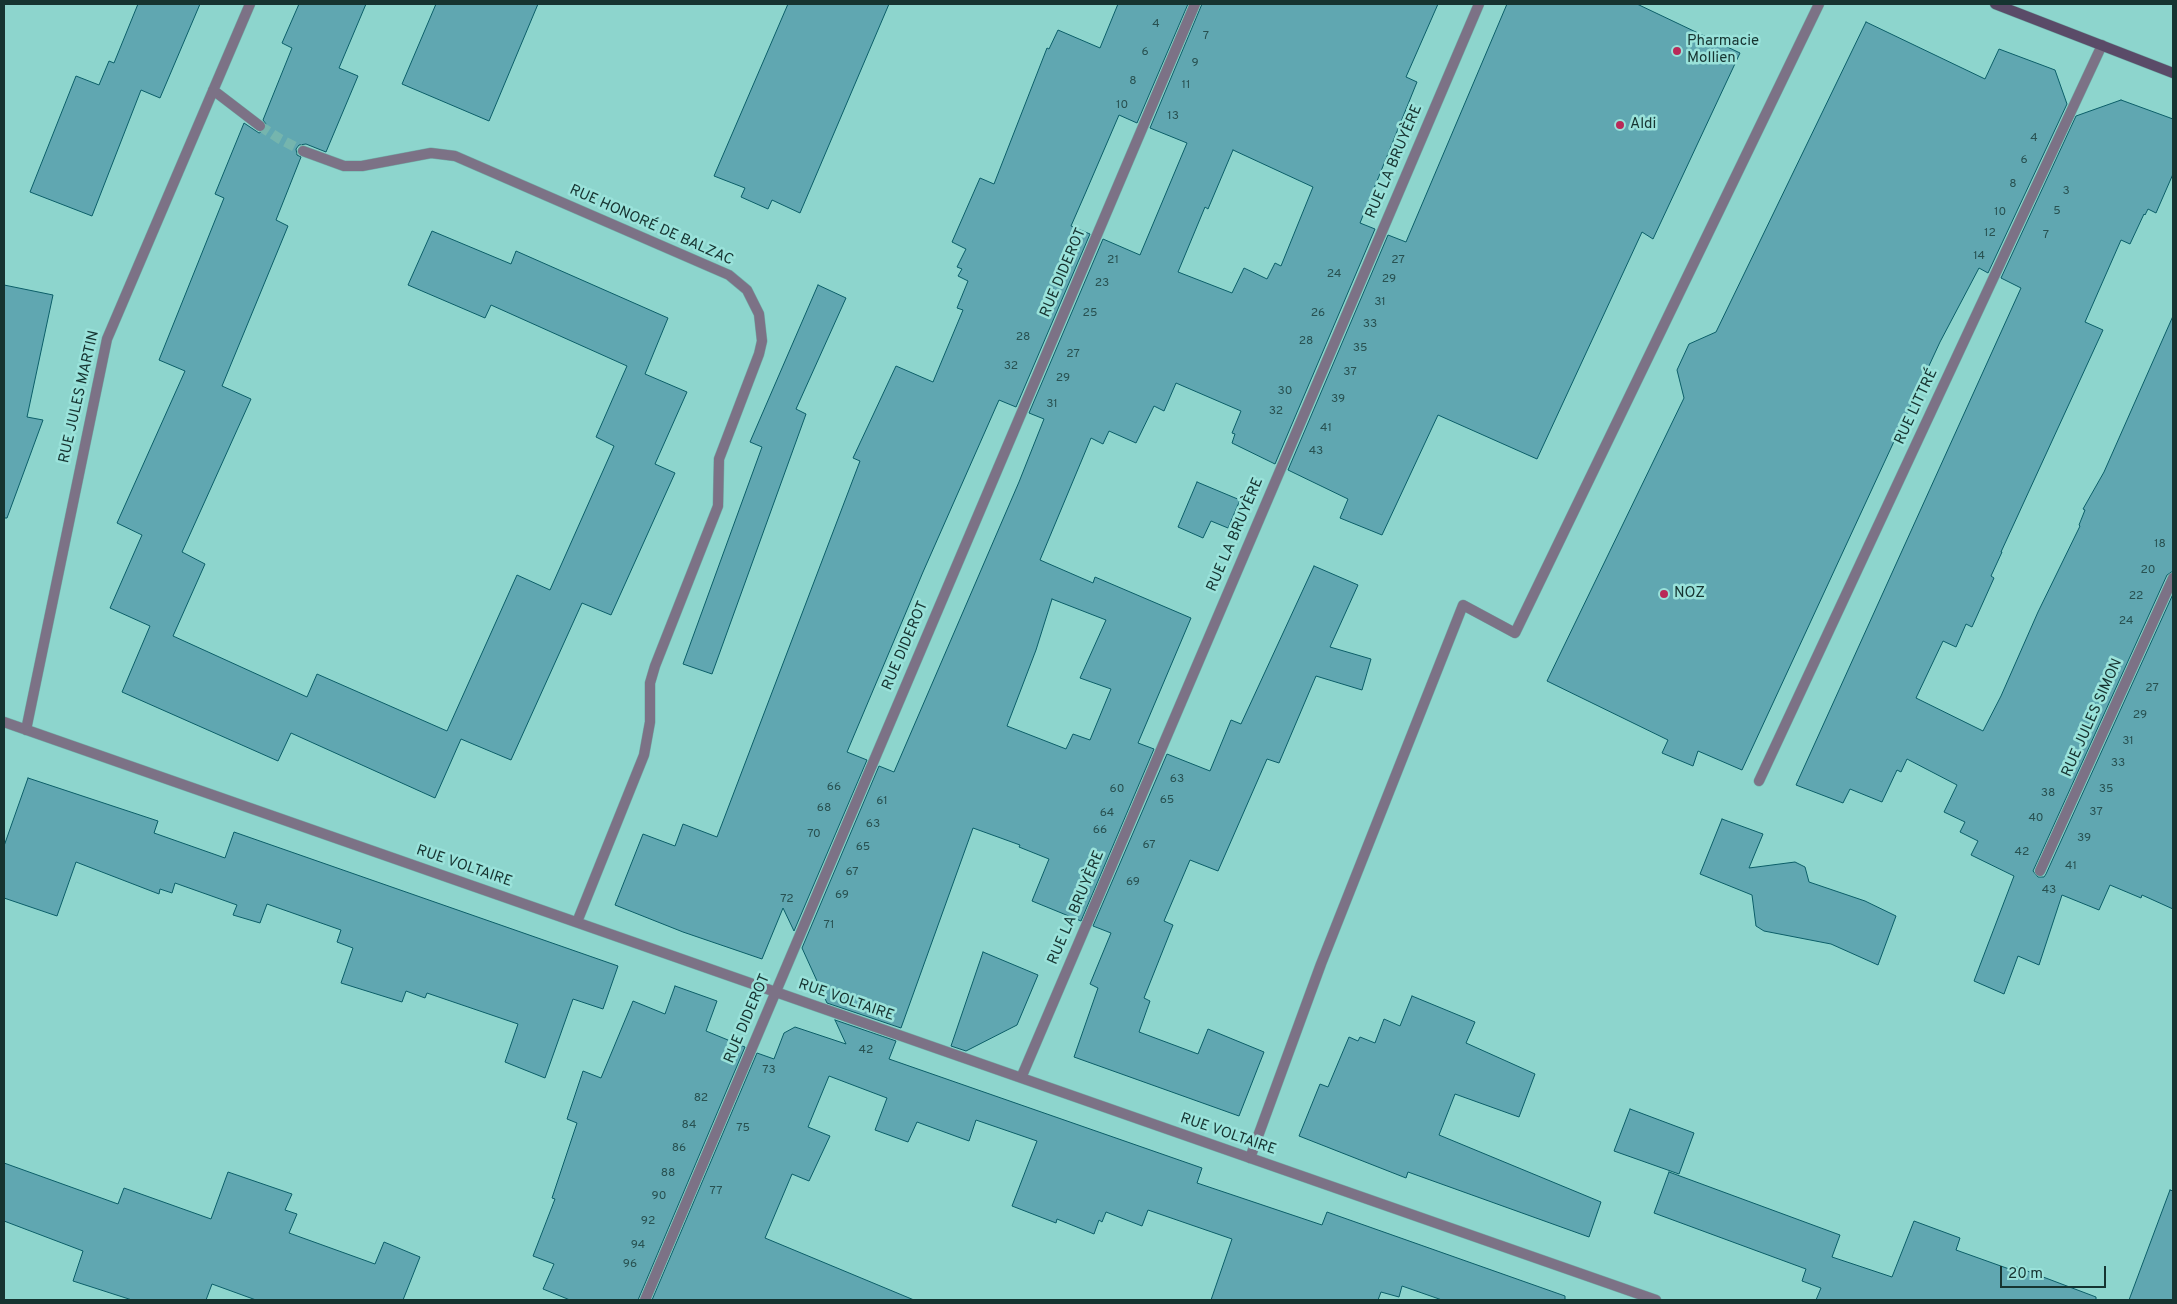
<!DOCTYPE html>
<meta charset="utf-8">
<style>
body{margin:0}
#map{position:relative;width:2177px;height:1304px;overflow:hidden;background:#8dd5cd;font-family:Overpass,sans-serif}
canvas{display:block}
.frame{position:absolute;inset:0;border:5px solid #163431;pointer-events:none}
.scale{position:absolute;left:2000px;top:1266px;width:106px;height:22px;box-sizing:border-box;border:2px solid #163431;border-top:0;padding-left:6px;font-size:15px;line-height:18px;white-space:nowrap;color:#163431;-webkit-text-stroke:4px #9ae2da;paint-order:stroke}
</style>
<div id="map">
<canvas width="2177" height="1304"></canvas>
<div class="frame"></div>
<div class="scale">20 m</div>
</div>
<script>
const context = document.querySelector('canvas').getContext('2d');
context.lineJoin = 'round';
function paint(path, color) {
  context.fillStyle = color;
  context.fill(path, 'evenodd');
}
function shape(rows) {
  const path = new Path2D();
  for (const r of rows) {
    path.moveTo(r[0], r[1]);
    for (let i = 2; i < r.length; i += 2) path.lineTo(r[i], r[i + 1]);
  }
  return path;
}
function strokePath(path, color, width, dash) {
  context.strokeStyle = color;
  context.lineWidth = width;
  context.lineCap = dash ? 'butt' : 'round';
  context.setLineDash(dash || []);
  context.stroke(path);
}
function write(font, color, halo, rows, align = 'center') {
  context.font = font + ' Overpass,sans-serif';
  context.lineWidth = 5;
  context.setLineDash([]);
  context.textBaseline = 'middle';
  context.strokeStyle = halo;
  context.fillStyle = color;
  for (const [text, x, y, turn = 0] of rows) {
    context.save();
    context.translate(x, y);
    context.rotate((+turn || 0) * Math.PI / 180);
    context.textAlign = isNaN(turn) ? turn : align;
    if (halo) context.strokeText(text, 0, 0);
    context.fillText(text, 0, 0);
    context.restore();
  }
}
const building = shape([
 [138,4,200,4,160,98,141,90,92,216,30,192,76,76,99,85,109,61,114,63,138,4],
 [299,4,366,4,339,68,358,76,326,152,306,144,299,145,296,149,297,155,301,157,276,220,288,226,222,386,251,399,182,552,205,564,173,636,307,697,317,674,447,731,517,575,550,590,614,446,596,437,627,366,491,305,485,318,408,285,432,231,511,264,516,251,668,318,645,374,687,392,655,464,675,473,611,615,582,603,511,760,461,739,435,798,291,733,278,761,122,692,150,626,110,608,142,535,117,523,185,371,159,360,224,198,215,194,244,123,259,133,266,130,266,124,263,120,292,48,282,43,299,4],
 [436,4,538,4,489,121,402,84,436,4],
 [788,4,889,4,800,213,772,200,768,209,741,197,745,188,714,176,788,4],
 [1118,4,1188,4,1137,123,1119,115,1085,194,1071,226,1090,234,1016,407,999,400,923,572,847,752,867,760,794,931,783,908,762,959,683,932,615,905,643,834,675,846,683,824,717,837,860,461,853,458,896,366,933,382,963,310,957,308,968,281,958,276,962,269,957,267,966,249,952,242,980,178,994,184,1047,48,1049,49,1058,30,1100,48,1118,4],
 [1202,4,1438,4,1406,77,1417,82,1360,223,1375,229,1275,464,1232,443,1235,434,1232,433,1241,411,1176,383,1164,411,1154,406,1136,443,1109,431,1103,444,1091,438,1040,560,1093,583,1095,577,1191,618,1138,743,1154,749,1081,921,1032,901,1049,859,1019,847,1020,845,973,828,901,1028,827,1003,802,948,879,766,894,772,1019,482,1044,419,1029,413,1103,239,1140,255,1187,143,1150,128,1202,4],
 [1233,150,1313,187,1281,266,1275,263,1267,279,1244,268,1232,293,1178,272,1205,207,1208,209,1233,150],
 [1052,599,1106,620,1080,678,1111,689,1090,740,1073,734,1066,749,1007,726,1036,650,1052,599],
 [1507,4,1637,4,1740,53,1653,239,1642,232,1537,459,1438,415,1382,535,1340,518,1348,499,1288,470,1388,235,1406,242,1507,4],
 [1866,22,1985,79,1999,49,2055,70,2067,104,1988,273,1979,268,1940,342,1742,770,1698,751,1693,766,1662,753,1668,740,1547,681,1684,398,1677,370,1689,344,1716,332,1866,22],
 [2121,100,2173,119,2173,174,2156,213,2148,209,2145,215,2144,214,2130,244,2121,240,2085,322,2103,330,2001,552,2002,552,1991,576,1994,578,1972,627,1966,624,1956,647,1943,641,1916,698,1983,731,2001,696,2038,612,2080,526,2079,525,2085,510,2083,509,2104,472,2173,316,2173,571,2167,575,2033,871,2038,877,2044,877,2046,874,2173,594,2173,909,2142,895,2141,898,2110,885,2099,910,2062,895,2039,965,2018,956,2004,994,1974,981,2014,876,1971,855,1978,841,1960,832,1965,822,1944,812,1957,785,1907,759,1901,772,1897,770,1882,802,1850,789,1843,803,1796,785,2021,288,2001,278,2076,116,2121,100],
 [4,285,53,295,27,417,43,420,7,518,4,518,4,285],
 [818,285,846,298,796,409,806,414,712,674,683,664,762,447,750,442,818,285],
 [1197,482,1240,500,1228,528,1211,521,1203,538,1178,527,1197,482],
 [1314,566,1358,585,1330,647,1371,659,1362,690,1316,676,1279,763,1267,759,1218,871,1190,860,1164,921,1173,925,1144,998,1150,1001,1139,1032,1198,1054,1208,1029,1264,1052,1239,1116,1074,1057,1098,988,1090,984,1111,933,1093,926,1167,754,1210,771,1231,720,1241,724,1314,566],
 [28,778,158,821,154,833,225,858,234,832,618,966,603,1009,573,999,545,1078,505,1062,518,1024,427,993,425,998,406,991,402,1002,341,983,353,948,337,942,341,930,267,904,260,923,233,915,237,905,175,883,172,893,160,889,159,894,76,862,57,916,4,898,4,846,28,778],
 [1722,819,1763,834,1749,868,1795,862,1805,867,1809,882,1865,901,1896,916,1878,965,1831,944,1764,931,1756,926,1752,895,1700,874,1722,819],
 [983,952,1038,975,1017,1025,966,1051,951,1046,983,952],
 [675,986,717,1001,706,1031,745,1047,638,1300,570,1300,543,1289,554,1264,533,1256,555,1199,552,1198,577,1123,567,1119,583,1071,601,1078,633,1001,665,1014,675,986],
 [1412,996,1475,1022,1466,1043,1535,1074,1519,1117,1455,1094,1439,1135,1601,1202,1589,1237,1408,1172,1406,1178,1299,1136,1320,1084,1328,1087,1349,1037,1358,1041,1360,1037,1375,1043,1384,1019,1400,1026,1412,996],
 [835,1020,896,1041,889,1059,1202,1168,1197,1183,1322,1225,1327,1212,1565,1296,1565,1300,1442,1300,1402,1286,1399,1297,1381,1292,1378,1300,1211,1300,1232,1239,1148,1210,1142,1226,1106,1212,1102,1222,1099,1220,1094,1234,1057,1219,1056,1223,1012,1206,1037,1141,976,1120,969,1141,917,1122,908,1142,875,1130,887,1098,829,1076,808,1127,830,1136,809,1181,792,1174,765,1238,914,1300,652,1300,757,1053,774,1059,784,1033,795,1027,846,1044,835,1020],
 [1630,1109,1694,1133,1679,1174,1614,1151,1630,1109],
 [4,1163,118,1204,124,1188,211,1219,228,1172,292,1194,285,1210,297,1214,289,1233,375,1264,384,1242,420,1257,403,1300,256,1300,212,1284,206,1300,132,1300,73,1281,83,1251,4,1221,4,1163],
 [1669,1172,1840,1235,1832,1257,1892,1277,1914,1221,1960,1238,1956,1250,2012,1270,2014,1266,2096,1297,2096,1300,1816,1300,1821,1288,1802,1281,1806,1269,1654,1213,1669,1172],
 [2170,1190,2173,1191,2173,1300,2129,1300,2170,1190]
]);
const streetTunnel = shape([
 [260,126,280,139,303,151]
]);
const lane = shape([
 [1250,1158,1321,964,1463,605,1515,633,1819,4]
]);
const street = shape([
 [213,90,260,126],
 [303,151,344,166,362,166,431,153,455,156,729,275,747,290,759,314,762,341,759,354,719,459,718,506,655,666,650,683,650,722,644,755,577,922],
 [4,722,1656,1300],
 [26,730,107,339,250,4],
 [1759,781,2102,45],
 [2040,871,2173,578],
 [1021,1078,1479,4],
 [645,1300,1195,4]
]);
const secondary = shape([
 [1995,4,2173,73]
]);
const markers = [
 [1677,51,5,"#b92a58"],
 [1620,125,5,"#b92a58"],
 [1664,594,5,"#b92a58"]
];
const numberNames = [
 ["4",1156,25],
 ["7",1206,37],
 ["6",1145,53],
 ["9",1195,64],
 ["8",1133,82],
 ["11",1186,86],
 ["10",1122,106],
 ["13",1173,117],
 ["4",2034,139],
 ["6",2024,161],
 ["8",2013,185],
 ["3",2066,192],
 ["5",2057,212],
 ["10",2000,213],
 ["12",1990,234],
 ["7",2046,236],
 ["14",1979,257],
 ["21",1113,261],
 ["27",1398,261],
 ["24",1334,275],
 ["29",1389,280],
 ["23",1102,284],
 ["31",1380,303],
 ["25",1090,314],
 ["26",1318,314],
 ["33",1370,325],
 ["28",1023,338],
 ["28",1306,342],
 ["35",1360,349],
 ["27",1073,355],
 ["32",1011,367],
 ["37",1350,373],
 ["29",1063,379],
 ["30",1285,392],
 ["39",1338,400],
 ["31",1052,405],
 ["32",1276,412],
 ["41",1326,429],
 ["43",1316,452],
 ["18",2160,545],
 ["20",2148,571],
 ["22",2136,597],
 ["24",2126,622],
 ["27",2152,689],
 ["29",2140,716],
 ["31",2128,742],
 ["33",2118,764],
 ["63",1177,780],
 ["66",834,788],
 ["60",1117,790],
 ["35",2106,790],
 ["38",2048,794],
 ["65",1167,801],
 ["61",882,802],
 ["68",824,809],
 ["37",2096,813],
 ["64",1107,814],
 ["40",2036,819],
 ["63",873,825],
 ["66",1100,831],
 ["70",814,835],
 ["39",2084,839],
 ["67",1149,846],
 ["65",863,848],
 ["42",2022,853],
 ["41",2071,867],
 ["67",852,873],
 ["69",1133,883],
 ["43",2049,891],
 ["69",842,896],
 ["72",787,900],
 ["71",829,926],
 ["42",866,1051],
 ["73",769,1071],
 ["82",701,1099],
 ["84",689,1126],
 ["75",743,1129],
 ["86",679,1149],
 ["88",668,1174],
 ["77",716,1192],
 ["90",659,1197],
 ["92",648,1222],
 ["94",638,1246],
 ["96",630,1265]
];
const poiNames = [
 ["Pharmacie",1687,42],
 ["Mollien",1687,59],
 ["Aldi",1630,125],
 ["NOZ",1674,594]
];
const streetNames = [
 ["RUE LA BRUYÈRE",1395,162,-67],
 ["RUE HONORÉ DE BALZAC",651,226,24],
 ["RUE DIDEROT",1064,273,-67],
 ["RUE JULES MARTIN",80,397,-77],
 ["RUE LITTRÉ",1917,407,-65],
 ["RUE LA BRUYÈRE",1236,535,-67],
 ["RUE DIDEROT",906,646,-67],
 ["RUE JULES SIMON",2093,718,-66],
 ["RUE VOLTAIRE",464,867,19],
 ["RUE LA BRUYÈRE",1077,908,-67],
 ["RUE VOLTAIRE",846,1001,19],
 ["RUE DIDEROT",748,1019,-67],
 ["RUE VOLTAIRE",1228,1135,19]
];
paint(building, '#60a7b1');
strokePath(building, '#0b5e68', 1);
strokePath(streetTunnel, '#75b5ae', 10, [10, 5]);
strokePath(lane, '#73b2ab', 11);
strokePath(street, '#73b2ab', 11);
strokePath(secondary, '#73b2ab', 11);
strokePath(lane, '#7c7286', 10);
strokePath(street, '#7c7286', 10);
strokePath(secondary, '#5a4b68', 10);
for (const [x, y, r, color] of markers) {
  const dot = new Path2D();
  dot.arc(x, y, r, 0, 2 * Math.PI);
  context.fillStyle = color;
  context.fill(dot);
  strokePath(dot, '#9ae2da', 2);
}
write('12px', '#285151', null, numberNames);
write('15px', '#163431', '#9ae2da', poiNames, 'left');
write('15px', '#163431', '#9ae2da', streetNames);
</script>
